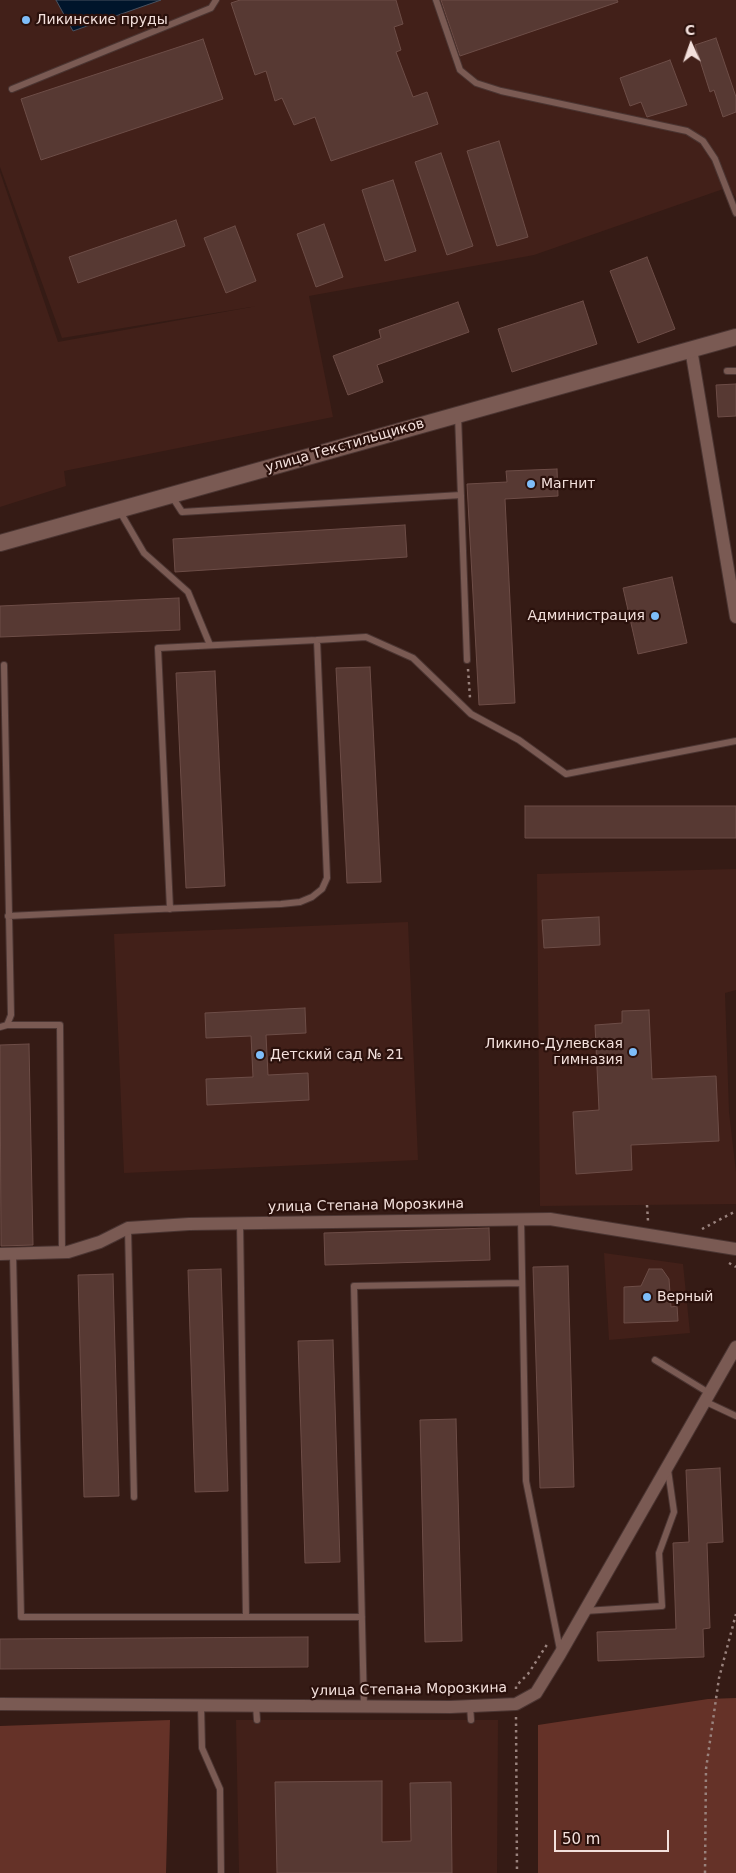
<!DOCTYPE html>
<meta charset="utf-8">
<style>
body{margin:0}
#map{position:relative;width:736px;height:1873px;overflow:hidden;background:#351b15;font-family:"DejaVu Sans",sans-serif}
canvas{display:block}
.north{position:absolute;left:666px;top:20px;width:50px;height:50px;-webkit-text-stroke:4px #2b110c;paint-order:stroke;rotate:357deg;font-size:14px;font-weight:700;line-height:20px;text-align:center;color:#f3e0dc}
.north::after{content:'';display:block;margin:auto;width:18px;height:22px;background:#f3e0dc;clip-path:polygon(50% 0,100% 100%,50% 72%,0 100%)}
.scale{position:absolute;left:554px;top:1830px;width:115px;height:22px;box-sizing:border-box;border:2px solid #f3e0dc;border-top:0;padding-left:6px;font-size:15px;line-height:18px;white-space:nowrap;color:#f3e0dc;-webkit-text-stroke:4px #2b110c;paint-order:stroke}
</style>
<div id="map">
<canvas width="736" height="1873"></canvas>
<div class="north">С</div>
<div class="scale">50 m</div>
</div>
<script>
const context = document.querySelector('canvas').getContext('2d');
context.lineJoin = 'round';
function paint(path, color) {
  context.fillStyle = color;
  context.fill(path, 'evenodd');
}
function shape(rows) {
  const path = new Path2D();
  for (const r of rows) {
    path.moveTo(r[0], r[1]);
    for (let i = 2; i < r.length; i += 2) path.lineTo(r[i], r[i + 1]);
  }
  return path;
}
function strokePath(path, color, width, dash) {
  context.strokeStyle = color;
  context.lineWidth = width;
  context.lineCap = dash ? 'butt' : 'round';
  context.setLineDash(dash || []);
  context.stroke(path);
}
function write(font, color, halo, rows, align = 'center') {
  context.font = font + ' "DejaVu Sans",sans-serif';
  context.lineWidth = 4.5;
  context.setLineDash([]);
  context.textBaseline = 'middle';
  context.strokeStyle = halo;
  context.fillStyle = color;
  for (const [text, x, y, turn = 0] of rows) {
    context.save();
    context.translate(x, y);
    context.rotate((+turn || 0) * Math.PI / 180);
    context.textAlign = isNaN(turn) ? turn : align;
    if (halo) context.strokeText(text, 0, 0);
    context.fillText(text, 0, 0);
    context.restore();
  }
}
const built = shape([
 [0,0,736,0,736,198,729,187,534,255,309,296,333,417,64,471,66,486,0,507,0,172,58,342,257,306,62,338,0,167],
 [736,869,736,990,725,993,729,1112,736,1172,736,1204,540,1206,537,874],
 [408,922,418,1160,124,1173,114,934],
 [604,1253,683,1264,690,1333,609,1340],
 [236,1720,498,1720,497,1873,239,1873]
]);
const green = shape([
 [736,1698,736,1873,538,1873,538,1725,708,1699],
 [170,1720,166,1873,0,1873,0,1726]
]);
const water = shape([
 [56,0,161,0,73,31,56,0]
]);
const building = shape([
 [240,0,396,0,403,24,394,27,401,50,396,52,413,97,427,92,438,124,331,161,315,117,294,125,282,98,275,101,266,71,255,75,231,3,240,0],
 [441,0,617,0,618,2,460,56,441,0],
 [716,38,736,97,736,112,723,117,714,90,710,92,695,45,716,38],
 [203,39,223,99,41,160,21,99,203,39],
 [670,60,687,105,647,117,641,102,630,106,620,78,670,60],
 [499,141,528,237,497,246,467,151,499,141],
 [441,153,473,246,447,255,415,162,441,153],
 [393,180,416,251,385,261,362,190,393,180],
 [176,220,185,246,78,283,69,257,176,220],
 [324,224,343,277,316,287,297,234,324,224],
 [235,226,256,281,226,293,204,238,235,226],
 [647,257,675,329,638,343,610,271,647,257],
 [583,301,597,344,512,372,498,329,583,301],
 [458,302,469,332,377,365,383,382,348,395,333,356,381,338,379,330,458,302],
 [736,384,736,416,718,417,716,385,736,384],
 [557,469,558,496,505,499,515,703,479,705,467,484,507,482,506,471,557,469],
 [405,525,407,557,175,572,173,539,405,525],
 [672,577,687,643,638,654,623,588,672,577],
 [179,598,180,630,0,637,0,606,179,598],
 [370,667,381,882,347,883,336,668,370,667],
 [215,671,225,886,186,888,176,673,215,671],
 [525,806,736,806,736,838,525,838,525,806],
 [599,917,600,945,544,948,542,920,599,917],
 [305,1008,306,1033,266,1035,268,1075,308,1073,309,1100,207,1105,206,1079,253,1077,251,1036,206,1038,205,1013,305,1008],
 [649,1010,652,1079,716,1076,719,1141,631,1145,632,1170,576,1174,573,1112,599,1110,595,1025,622,1023,622,1011,649,1010],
 [29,1044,33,1245,1,1246,0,1045,29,1044],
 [489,1228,490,1260,325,1265,324,1233,489,1228],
 [568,1266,574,1487,540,1488,533,1267,568,1266],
 [221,1269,228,1491,195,1492,188,1270,221,1269],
 [649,1269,662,1269,669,1279,671,1307,677,1306,678,1321,624,1323,624,1287,641,1286,649,1269],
 [113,1274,119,1496,84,1497,78,1275,113,1274],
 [333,1340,340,1562,305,1563,298,1341,333,1340],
 [456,1419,462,1641,425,1642,420,1420,456,1419],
 [720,1468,723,1542,707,1543,710,1628,703,1629,704,1657,598,1661,597,1632,676,1629,673,1543,689,1542,686,1470,720,1468],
 [308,1637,308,1667,0,1669,0,1639,308,1637],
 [382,1781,382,1842,411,1841,410,1783,451,1782,452,1873,277,1873,275,1782,382,1781]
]);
const path = shape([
 [468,669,470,698],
 [647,1205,648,1221],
 [702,1229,736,1211],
 [729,1263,736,1267],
 [516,1689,516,1686,528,1674,548,1643],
 [516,1717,517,1873],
 [705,1873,706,1769,719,1678,736,1614]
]);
const service = shape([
 [436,0,460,70,476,83,501,91,687,131,703,141,715,159,736,213],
 [12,89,211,8,216,0],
 [727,371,736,371],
 [458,415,467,660],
 [171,495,182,512,461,495],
 [119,510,144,553,188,592,210,645],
 [317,640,366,637,413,658,471,714,519,740,566,774,736,741],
 [8,916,134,910,281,904,300,902,312,897,322,889,327,878,317,640,158,648,170,909],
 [7,1025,60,1025,62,1252],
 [0,1027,7,1025,11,1015,4,665],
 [521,1219,526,1481,560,1650],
 [240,1223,246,1617,362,1617],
 [128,1228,134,1497],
 [13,1254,21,1617,246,1617],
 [655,1360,709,1393],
 [704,1401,736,1416],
 [585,1611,662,1606,659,1553,674,1512,668,1470],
 [201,1705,202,1748,220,1789,221,1873],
 [256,1706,257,1720],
 [470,1706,471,1720],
 [364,1707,354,1286,522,1283]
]);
const minor = shape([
 [691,349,736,617],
 [0,1254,68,1252,100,1242,128,1228,189,1224,550,1219,736,1249],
 [0,1704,450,1707,516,1704,536,1693,560,1654,736,1347]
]);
const tertiary = shape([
 [0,543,736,337]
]);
const markers = [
 [26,20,5,"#7ebdf9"],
 [531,484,5,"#7ebdf9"],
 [655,616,5,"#7ebdf9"],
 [633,1052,5,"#7ebdf9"],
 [260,1055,5,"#7ebdf9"],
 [647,1297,5,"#7ebdf9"]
];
const poiNames = [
 ["Ликинские пруды",36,20],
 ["Магнит",541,484],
 ["Администрация",645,616,"right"],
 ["Ликино-Дулевская",623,1044,"right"],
 ["гимназия",623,1060,"right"],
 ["Детский сад № 21",270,1055],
 ["Верный",657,1297]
];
const streetNames = [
 ["улица Текстильщиков",345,446,-16],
 ["улица Степана Морозкина",366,1206,-1],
 ["улица Степана Морозкина",409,1690,-1]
];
paint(built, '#422019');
paint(green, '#653228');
paint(water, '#00152b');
strokePath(water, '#495260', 1);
paint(building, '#573933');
strokePath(building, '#6d4d47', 1);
strokePath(service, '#4b3532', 8);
strokePath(minor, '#4b3532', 14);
strokePath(tertiary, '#4b3532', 18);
strokePath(path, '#99827d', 2.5, [2.5, 4]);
strokePath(service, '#7a5a53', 6);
strokePath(minor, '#7a5a53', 12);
strokePath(tertiary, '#7a5a53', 16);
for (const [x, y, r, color] of markers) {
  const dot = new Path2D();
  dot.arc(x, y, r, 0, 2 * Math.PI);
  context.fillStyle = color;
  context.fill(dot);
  strokePath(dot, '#2b110c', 2);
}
write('14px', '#f3e0dc', '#2b110c', poiNames, 'left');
write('14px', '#f3e0dc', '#2b110c', streetNames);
</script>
